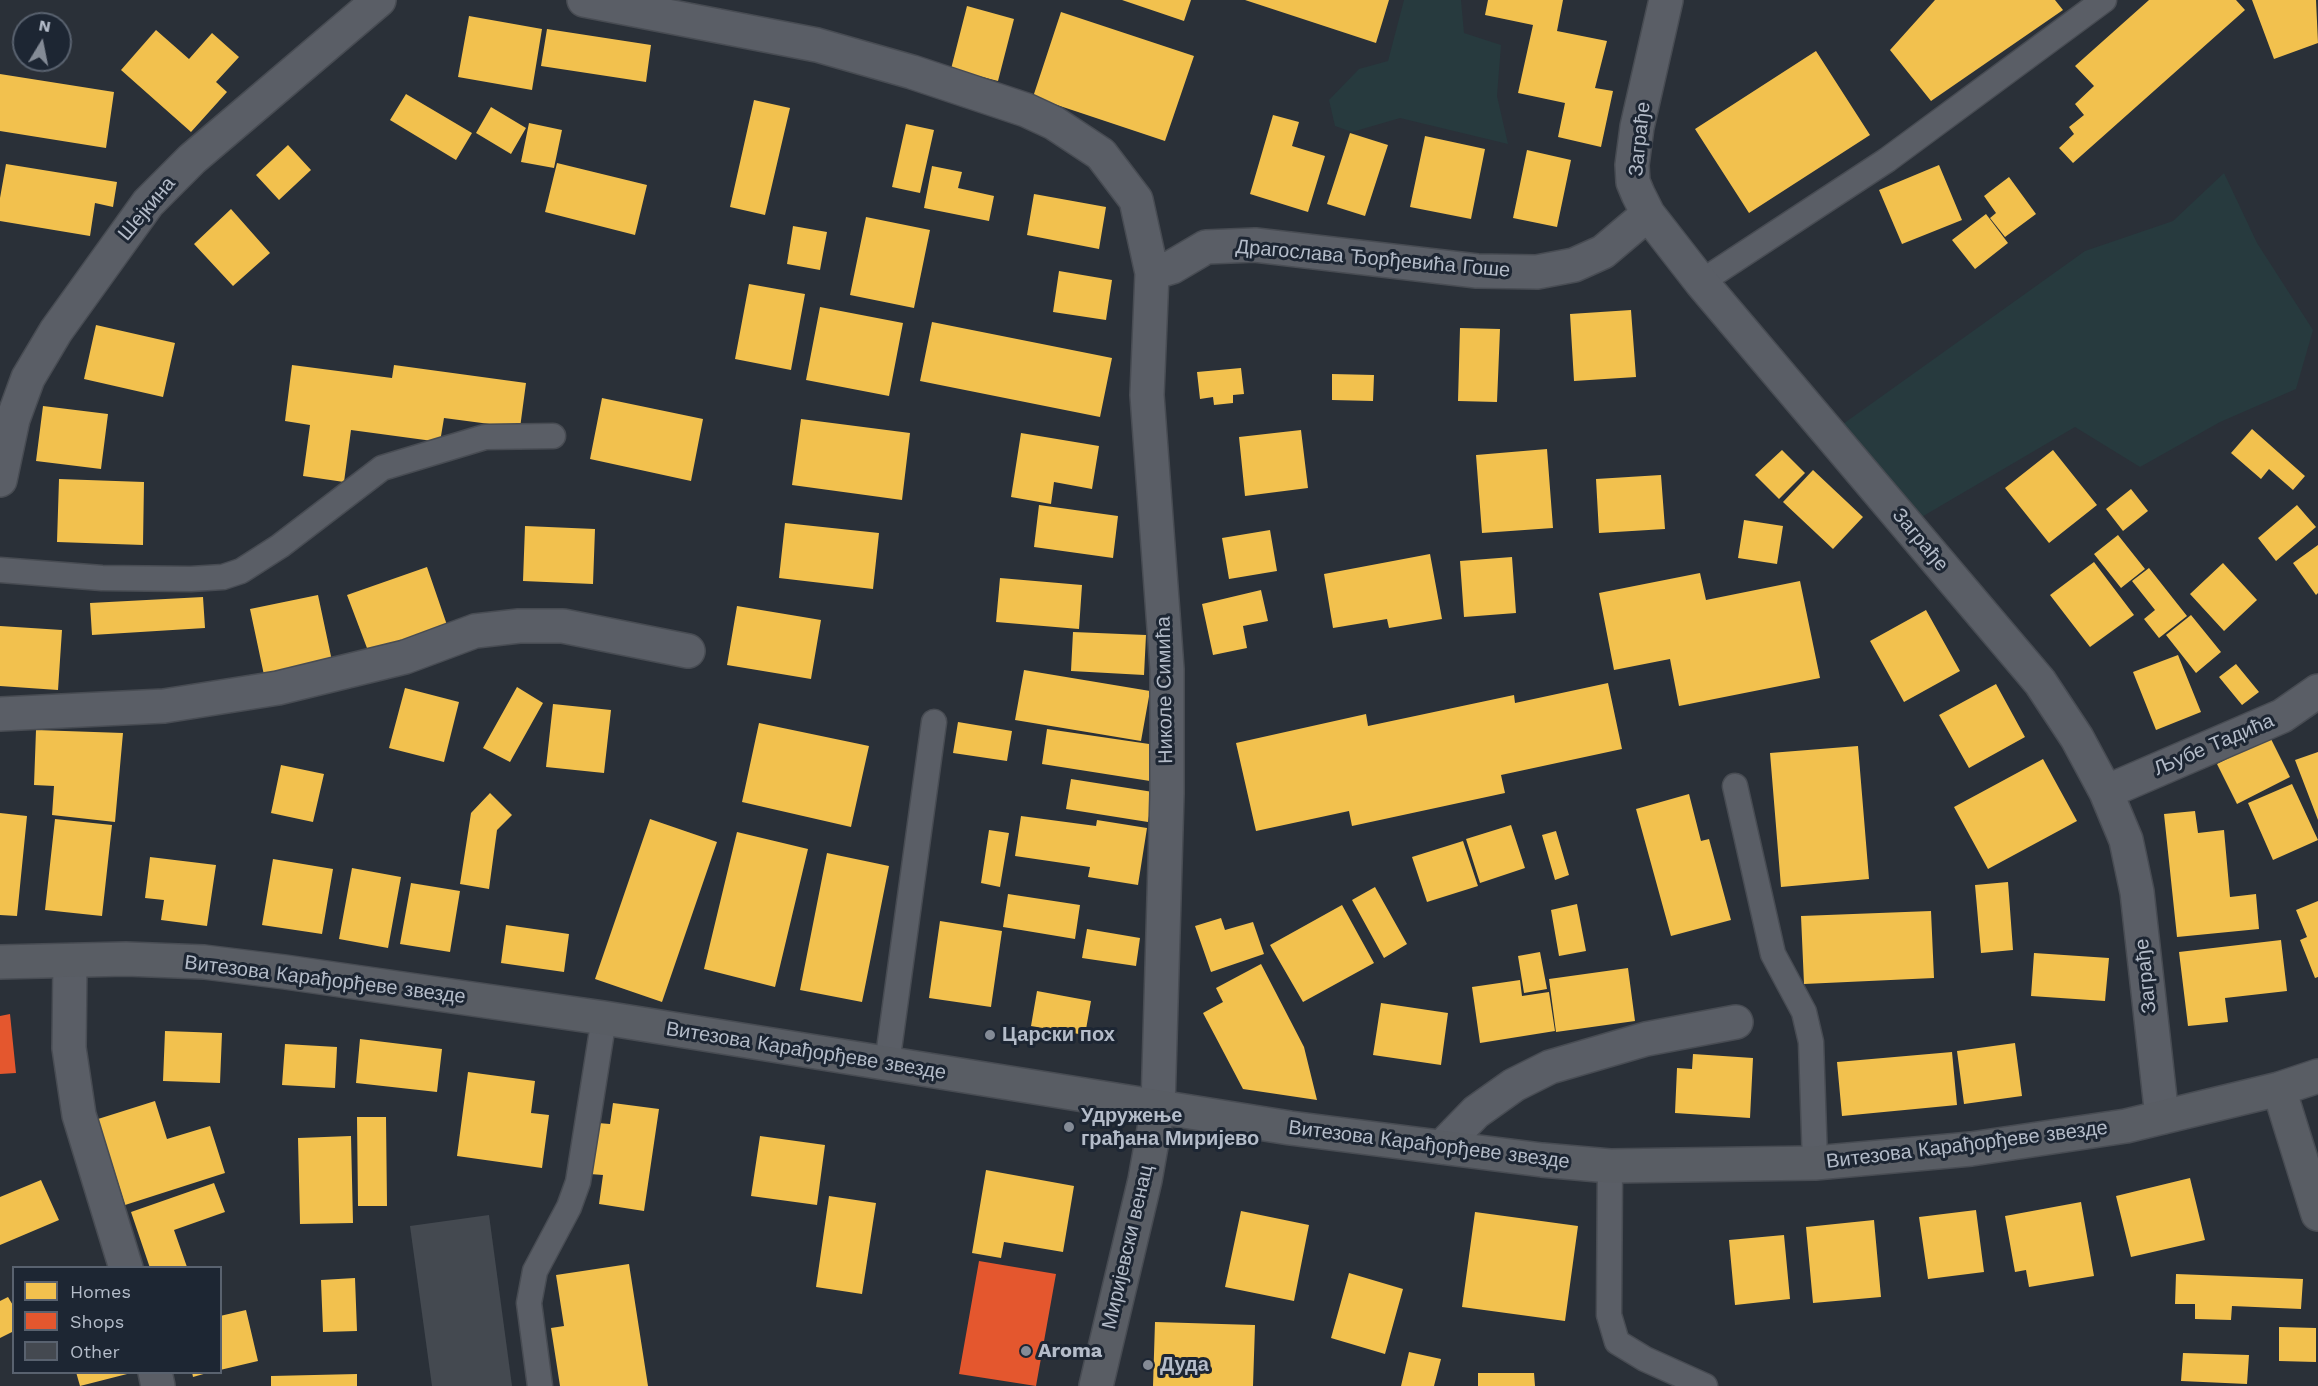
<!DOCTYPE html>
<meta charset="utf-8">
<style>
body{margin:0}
#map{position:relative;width:2318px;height:1386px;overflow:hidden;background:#2a3038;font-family:"Work Sans",sans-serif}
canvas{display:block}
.legend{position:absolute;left:12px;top:1266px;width:210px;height:108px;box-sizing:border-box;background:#1d2633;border:2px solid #59626f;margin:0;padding:8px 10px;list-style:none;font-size:18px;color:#b4bcc9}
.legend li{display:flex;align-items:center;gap:12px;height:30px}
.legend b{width:30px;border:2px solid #59626f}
.north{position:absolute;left:12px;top:12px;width:60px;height:60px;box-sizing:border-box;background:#1d2633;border:2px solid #59626f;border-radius:50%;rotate:10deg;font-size:16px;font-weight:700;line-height:24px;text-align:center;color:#b4bcc9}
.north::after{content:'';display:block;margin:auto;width:21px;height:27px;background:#848b96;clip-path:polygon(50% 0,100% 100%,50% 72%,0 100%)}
</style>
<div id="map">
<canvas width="2318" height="1386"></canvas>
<ul class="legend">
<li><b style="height:16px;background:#f2c14e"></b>Homes</li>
<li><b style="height:16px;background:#e4572e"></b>Shops</li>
<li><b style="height:16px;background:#444950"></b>Other</li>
</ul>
<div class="north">N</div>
</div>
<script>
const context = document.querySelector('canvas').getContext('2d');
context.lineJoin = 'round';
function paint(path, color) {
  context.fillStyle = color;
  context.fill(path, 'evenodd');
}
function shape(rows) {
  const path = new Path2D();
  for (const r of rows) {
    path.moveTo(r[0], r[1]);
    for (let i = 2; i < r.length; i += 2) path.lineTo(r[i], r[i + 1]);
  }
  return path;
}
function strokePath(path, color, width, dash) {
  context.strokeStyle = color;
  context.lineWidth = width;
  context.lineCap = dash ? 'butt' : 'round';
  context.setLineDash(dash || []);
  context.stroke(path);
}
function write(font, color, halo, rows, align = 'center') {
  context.font = font + ' "Work Sans",sans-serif';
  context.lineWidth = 6;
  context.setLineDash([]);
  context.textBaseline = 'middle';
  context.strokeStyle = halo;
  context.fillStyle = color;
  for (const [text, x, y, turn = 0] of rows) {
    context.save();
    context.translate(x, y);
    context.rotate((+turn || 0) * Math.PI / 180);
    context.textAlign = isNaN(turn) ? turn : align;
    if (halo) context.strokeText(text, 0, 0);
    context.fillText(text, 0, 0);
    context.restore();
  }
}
const green = shape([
 [1404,0,1461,0,1464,33,1501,45,1497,96,1508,144,1400,118,1352,132,1335,126,1329,100,1359,69,1388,61],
 [2224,173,2257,243,2313,330,2296,389,2220,422,2140,467,2075,427,1908,525,1829,434,2085,251,2173,221]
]);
const homes = shape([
 [1122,0,1191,0,1184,21],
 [1245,0,1389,0,1376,43],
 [1488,0,1563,0,1557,31,1607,41,1595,88,1613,91,1601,147,1558,137,1565,103,1518,93,1533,25,1485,15],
 [1935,0,2055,0,2063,10,1931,101,1890,50],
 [2149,0,2236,0,2245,10,2073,163,2059,148,2074,134,2069,127,2084,115,2075,104,2094,86,2075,66],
 [2252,0,2316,0,2318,43,2274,59],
 [967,6,1014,19,998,81,951,69],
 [1061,12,1194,56,1165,141,1033,97],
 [469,16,542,29,532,90,458,77],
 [547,29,651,45,646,82,541,66],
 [156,30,189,59,212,33,239,57,216,82,227,92,191,132,121,70],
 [1816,51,1870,135,1749,213,1695,129],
 [0,74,114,92,106,148,0,131],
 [406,94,472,133,456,160,390,120],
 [754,100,790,108,765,215,730,207],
 [491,107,526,128,511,154,476,133],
 [1273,115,1299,122,1292,146,1325,156,1308,212,1250,194],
 [529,123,562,130,554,168,521,162],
 [906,124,934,130,920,193,892,187],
 [1350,133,1388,145,1365,216,1327,204],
 [1425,136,1485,149,1471,219,1410,207],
 [288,145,311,170,279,200,256,175],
 [1527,150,1571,160,1557,227,1513,218],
 [557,163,647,185,635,235,545,212],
 [6,164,117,182,113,207,95,203,90,236,0,221,0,198],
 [1939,165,1962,220,1902,244,1879,190],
 [932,166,962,172,958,188,994,196,989,221,924,208],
 [2009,177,2036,214,2005,237,1990,218,1996,213,1984,196],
 [1034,194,1106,207,1099,249,1027,235],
 [231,209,270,253,233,286,194,244],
 [1986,214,2008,243,1975,269,1952,240],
 [866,217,930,230,914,308,850,295],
 [793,226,827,232,820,270,787,264],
 [1059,271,1112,280,1106,320,1053,312],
 [749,284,805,294,791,370,735,359],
 [820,307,903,323,889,396,806,380],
 [1631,310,1636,377,1574,381,1570,314],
 [932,322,1112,358,1100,417,920,381],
 [96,325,175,343,163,397,84,379],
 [1460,328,1500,329,1497,402,1458,401],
 [292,365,392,378,394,365,526,383,520,428,444,418,440,442,351,430,344,482,303,476,310,425,285,421],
 [1241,368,1244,394,1233,395,1233,403,1214,405,1213,397,1200,399,1197,372],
 [1332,374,1374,375,1373,401,1332,400],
 [602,398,703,419,691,481,590,459],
 [43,406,108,414,101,469,36,461],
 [801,419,910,433,902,500,792,485],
 [2252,429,2305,476,2293,490,2269,469,2261,479,2231,453],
 [1301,430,1308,488,1245,496,1239,437],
 [1021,433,1099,446,1092,489,1054,482,1051,504,1011,497],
 [1547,449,1553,528,1482,533,1476,455],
 [1782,450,1805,473,1779,499,1755,475],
 [2053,450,2097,505,2049,543,2005,488],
 [1813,470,1863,517,1833,549,1783,502],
 [1661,475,1665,529,1599,533,1596,479],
 [59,479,144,482,143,545,57,542],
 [2131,489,2148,511,2123,531,2106,509],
 [1039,505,1118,516,1113,558,1034,547],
 [2297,505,2316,527,2276,561,2258,538],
 [1744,520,1783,526,1777,564,1738,558],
 [785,523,879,533,873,589,779,578],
 [525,526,595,529,593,584,523,581],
 [1270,530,1277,571,1229,579,1222,538],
 [2118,535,2145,569,2121,588,2094,554],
 [2318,545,2318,593,2316,595,2293,563],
 [1430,554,1442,619,1389,628,1387,619,1333,628,1324,574],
 [1512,557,1516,613,1464,617,1460,561],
 [2094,562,2134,615,2090,647,2050,595],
 [2223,563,2257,600,2224,631,2190,594],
 [427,567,448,628,370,656,347,595],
 [2149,568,2187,616,2159,638,2144,619,2155,610,2132,581],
 [1700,573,1706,600,1800,581,1820,678,1679,706,1670,659,1614,670,1599,593],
 [1000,578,1082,585,1079,629,996,622],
 [1261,590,1268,621,1243,626,1247,648,1213,655,1202,604],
 [318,595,332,661,264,675,250,609],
 [203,597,205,628,92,635,90,603],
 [737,606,821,620,811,679,727,665],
 [1926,610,1960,671,1904,702,1870,641],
 [2191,615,2221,652,2196,673,2166,635],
 [0,626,62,630,58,690,0,686],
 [1073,632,1146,635,1144,675,1071,671],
 [2178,655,2201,712,2156,730,2133,672],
 [2236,664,2259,692,2242,705,2219,677],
 [1024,670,1150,691,1141,741,1015,720],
 [1608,683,1622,749,1501,775,1505,793,1352,826,1349,811,1256,831,1236,743,1366,714,1368,726,1514,695,1515,703],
 [1996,684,2025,737,1969,768,1939,715],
 [517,687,543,703,510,762,483,748],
 [405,688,459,702,444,762,389,748],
 [553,704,611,710,604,773,546,767],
 [958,722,1012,731,1007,761,953,753],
 [759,723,869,746,851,827,742,802],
 [1047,729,1156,745,1150,781,1042,764],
 [36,730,123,733,115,822,52,815,54,786,34,785],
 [2270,737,2290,777,2237,804,2217,764],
 [1858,746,1869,879,1781,887,1770,753],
 [2318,752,2318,820,2295,760],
 [2043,759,2077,821,1988,869,1954,807],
 [281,765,324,774,313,822,271,813],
 [1071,779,1153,792,1148,822,1066,809],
 [2292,784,2318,840,2273,860,2248,803],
 [490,793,512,815,497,830,489,889,460,884,471,813],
 [1689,794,1701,841,1709,839,1731,920,1671,936,1636,809],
 [2195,811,2198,833,2224,830,2230,897,2256,894,2259,929,2177,937,2164,814],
 [0,813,27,816,17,916,0,915],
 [1021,816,1096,826,1097,820,1147,828,1138,885,1088,877,1090,867,1015,856],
 [55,819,112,825,102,916,45,910],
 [650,819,717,842,662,1002,595,979],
 [1511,825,1525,868,1480,883,1466,839],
 [989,830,1009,833,1000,887,981,883],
 [1556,831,1569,875,1555,880,1542,835],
 [737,832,808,849,775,987,704,969],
 [1463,841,1478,886,1427,902,1412,857],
 [827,853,889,866,862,1002,800,990],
 [150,857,216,865,207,926,161,920,164,900,145,898],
 [273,859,333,869,322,934,262,925],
 [352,868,401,877,388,948,339,939],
 [2008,882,2013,950,1981,953,1975,885],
 [411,883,460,891,450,952,400,944],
 [1375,887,1407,944,1384,958,1352,900],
 [1008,894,1080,905,1075,939,1003,927],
 [2318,901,2318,977,2315,978,2300,940,2307,937,2296,910],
 [1577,904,1586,951,1559,956,1551,910],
 [1342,905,1374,963,1303,1002,1270,945],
 [1931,911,1934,978,1804,984,1801,916],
 [1221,918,1225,930,1253,922,1264,954,1211,972,1195,926],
 [940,921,1002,931,991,1007,929,998],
 [506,925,569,934,564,972,501,963],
 [1087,929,1140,938,1136,966,1082,958],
 [2281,940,2287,991,2225,998,2228,1022,2188,1026,2179,952],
 [1540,952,1547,989,1524,993,1518,956],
 [2034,953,2109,958,2105,1001,2031,996],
 [1261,964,1304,1047,1317,1100,1243,1089,1203,1013,1223,1002,1216,988],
 [1628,968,1635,1021,1556,1032,1549,979],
 [1520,980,1522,996,1549,992,1555,1031,1480,1043,1472,987],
 [1037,991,1091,1001,1085,1035,1031,1026],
 [1381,1003,1448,1013,1441,1065,1373,1055],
 [165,1031,222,1033,220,1083,163,1081],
 [360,1039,442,1049,437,1092,356,1083],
 [2015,1043,2022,1096,1964,1104,1957,1051],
 [285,1044,337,1047,335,1088,282,1085],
 [1952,1052,1957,1105,1842,1116,1837,1062],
 [1693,1054,1753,1058,1750,1118,1675,1113,1677,1068,1692,1069],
 [468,1072,535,1081,531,1113,549,1115,542,1168,457,1156],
 [155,1101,167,1139,210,1126,225,1173,125,1205,98,1119],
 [613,1103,659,1109,644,1211,599,1204,603,1175,590,1174,598,1123,610,1124],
 [357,1117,386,1117,387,1206,358,1206],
 [351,1136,353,1223,300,1224,298,1138],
 [760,1136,825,1145,817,1205,751,1196],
 [986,1170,1074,1186,1063,1252,1004,1242,1001,1258,972,1253],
 [2190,1178,2205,1240,2131,1257,2116,1196],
 [41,1180,59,1220,0,1245,0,1197],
 [214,1183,225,1212,174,1230,187,1267,150,1268,131,1212],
 [829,1196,876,1203,862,1294,816,1287],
 [2081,1202,2094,1276,2029,1287,2026,1270,2015,1272,2005,1216],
 [1976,1210,1984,1272,1928,1279,1919,1217],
 [1241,1211,1309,1225,1294,1301,1225,1287],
 [1475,1212,1578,1226,1565,1321,1462,1307],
 [1874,1220,1881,1297,1813,1303,1806,1227],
 [1784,1235,1790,1299,1735,1305,1729,1240],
 [629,1264,648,1386,560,1386,551,1328,564,1326,556,1275],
 [1349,1273,1403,1289,1385,1354,1331,1338],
 [2176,1274,2303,1279,2301,1309,2232,1306,2231,1320,2195,1319,2195,1304,2175,1304],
 [355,1278,357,1331,323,1332,321,1280],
 [8,1297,14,1307,14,1331,0,1338,0,1301],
 [246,1310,258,1361,220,1370,220,1316],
 [1155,1322,1255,1325,1253,1386,1153,1386],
 [2279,1327,2316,1328,2316,1362,2279,1361],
 [1409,1352,1441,1359,1434,1386,1401,1386],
 [2183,1353,2249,1355,2247,1384,2181,1381],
 [76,1372,130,1372,131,1373,80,1386],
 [192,1372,207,1372,207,1373,193,1377],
 [1478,1373,1534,1373,1535,1386,1478,1386],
 [357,1374,357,1386,271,1386,271,1376]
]);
const shops = shape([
 [10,1014,16,1073,0,1074,0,1016],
 [979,1261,1056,1274,1036,1386,959,1374]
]);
const building = shape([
 [489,1215,512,1386,432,1386,410,1226]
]);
const lane = shape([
 [1701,282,1887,160,2104,0],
 [0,570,102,578,191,579,223,577,241,571,280,546,382,468,485,437,553,436],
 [1735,786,1773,954,1804,1012,1811,1042,1815,1163],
 [887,1064,934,722],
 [1610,1166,1609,1315,1617,1342,1645,1359,1705,1386],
 [540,1386,529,1303,535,1271,569,1207,578,1182,604,1018]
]);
const street = shape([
 [584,0,817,45,912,72,1026,110,1054,123,1101,154,1136,200,1152,273,1147,395,1167,669,1167,794,1158,1107],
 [1666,0,1637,127,1632,165,1633,182,1638,194,1648,214,1701,282,2040,682,2077,738,2106,792,2126,840,2137,892,2162,1117],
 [1152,273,1172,267,1206,247,1255,245,1477,271,1537,272,1574,265,1603,252,1648,214],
 [0,480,13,419,28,378,56,331,148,203,192,159,379,0],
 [0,714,164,706,278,688,405,657,475,631,519,626,563,626,688,651],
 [2106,792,2282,716,2318,691],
 [70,961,69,1048,79,1115,126,1268],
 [1442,1147,1476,1112,1514,1085,1550,1067,1646,1039,1736,1022],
 [155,1372,158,1386]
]);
const secondary = shape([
 [0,962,126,959,204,962,285,972,604,1018,1290,1128,1542,1160,1610,1166,1815,1163,1971,1149,2126,1126,2279,1089,2318,1076],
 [2279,1089,2318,1214],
 [1096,1386,1145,1180,1158,1107]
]);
const markers = [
 [990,1035,6,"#848b96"],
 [1069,1127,6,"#848b96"],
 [1026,1351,6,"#848b96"],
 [1148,1365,6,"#848b96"]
];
const streetNames = [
 ["Заграђе",1640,139,-84],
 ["Шејкина",147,209,-50],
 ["Драгослава Ђорђевића Гоше",1373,259,5],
 ["Заграђе",1920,540,50],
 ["Николе Симића",1165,690,-91],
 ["Љубе Тадића",2214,745,-23],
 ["Заграђе",2146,976,-96],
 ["Витезова Карађорђеве звезде",325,980,7],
 ["Витезова Карађорђеве звезде",806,1051,9],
 ["Витезова Карађорђеве звезде",1429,1145,7],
 ["Витезова Карађорђеве звезде",1967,1145,-7],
 ["Миријевски венац",1128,1247,-77]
];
const poiNames = [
 ["Царски пох",1002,1035],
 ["Удружење",1081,1116],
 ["грађана Миријево",1081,1139],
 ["Aroma",1038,1351],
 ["Дуда",1160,1365]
];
paint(green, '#273a3e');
paint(homes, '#f2c14e');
paint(shops, '#e4572e');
paint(building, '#444950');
strokePath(lane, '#484c53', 27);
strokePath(street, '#484c53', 36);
strokePath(secondary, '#484c53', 36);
strokePath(lane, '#5a5e66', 24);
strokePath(street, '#5a5e66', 33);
strokePath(secondary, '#595d64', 33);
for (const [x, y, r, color] of markers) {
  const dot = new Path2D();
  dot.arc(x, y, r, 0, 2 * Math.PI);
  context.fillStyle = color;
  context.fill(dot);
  strokePath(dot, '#1d2633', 2);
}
write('20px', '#b4bcc9', '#1d2633', streetNames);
write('bold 20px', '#b4bcc9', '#1d2633', poiNames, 'left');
</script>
